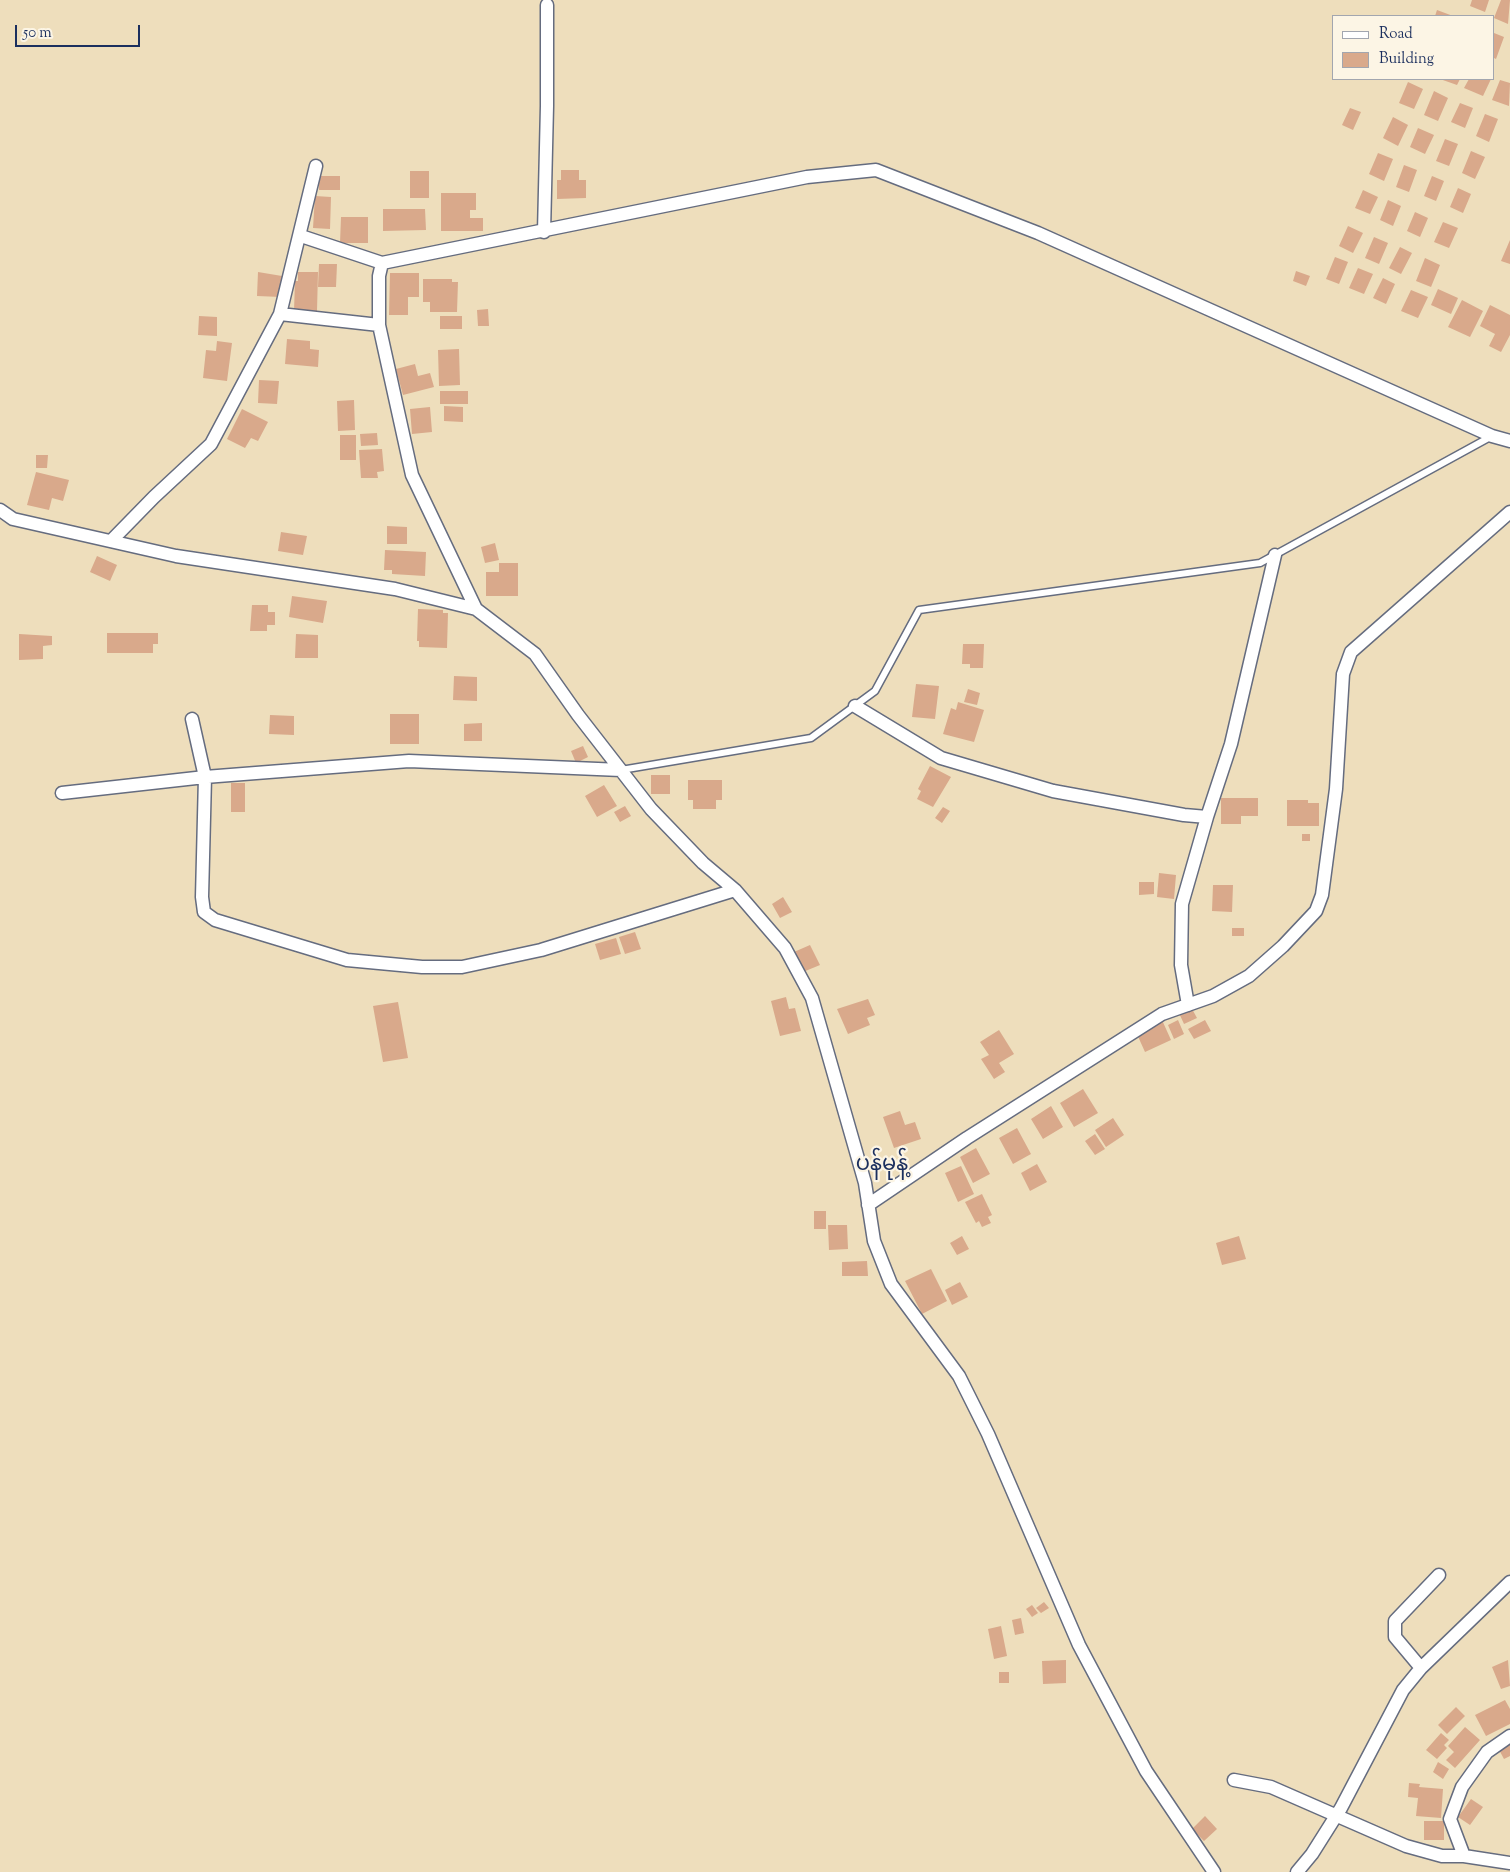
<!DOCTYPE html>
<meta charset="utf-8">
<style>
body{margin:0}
#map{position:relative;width:1510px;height:1872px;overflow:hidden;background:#eedebc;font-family:"Sorts Mill Goudy",serif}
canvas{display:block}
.legend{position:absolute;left:1332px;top:15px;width:162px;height:65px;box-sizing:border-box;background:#fcf5e5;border:1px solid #a2a6af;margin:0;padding:6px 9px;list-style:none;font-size:15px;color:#1b2f5e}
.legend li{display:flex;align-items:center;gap:10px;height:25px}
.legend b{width:25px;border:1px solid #a2a6af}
.scale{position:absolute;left:15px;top:25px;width:125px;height:22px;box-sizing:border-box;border:2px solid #1b2f5e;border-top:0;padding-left:6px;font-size:15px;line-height:18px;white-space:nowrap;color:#1b2f5e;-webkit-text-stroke:4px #fcf5e5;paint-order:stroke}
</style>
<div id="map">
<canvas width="1510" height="1872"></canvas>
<ul class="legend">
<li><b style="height:6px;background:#fff"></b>Road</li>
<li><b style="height:14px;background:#d9a98b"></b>Building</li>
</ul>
<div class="scale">50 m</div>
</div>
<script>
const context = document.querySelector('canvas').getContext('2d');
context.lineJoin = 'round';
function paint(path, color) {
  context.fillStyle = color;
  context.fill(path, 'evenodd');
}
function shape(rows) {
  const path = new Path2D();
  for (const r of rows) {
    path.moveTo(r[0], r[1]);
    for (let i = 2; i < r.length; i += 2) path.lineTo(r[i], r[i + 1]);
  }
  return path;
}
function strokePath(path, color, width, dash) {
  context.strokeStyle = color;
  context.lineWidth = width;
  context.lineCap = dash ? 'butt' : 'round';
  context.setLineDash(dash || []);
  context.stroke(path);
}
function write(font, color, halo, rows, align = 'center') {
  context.font = font + ' "Sorts Mill Goudy","Noto Sans Myanmar",serif';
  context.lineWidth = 4.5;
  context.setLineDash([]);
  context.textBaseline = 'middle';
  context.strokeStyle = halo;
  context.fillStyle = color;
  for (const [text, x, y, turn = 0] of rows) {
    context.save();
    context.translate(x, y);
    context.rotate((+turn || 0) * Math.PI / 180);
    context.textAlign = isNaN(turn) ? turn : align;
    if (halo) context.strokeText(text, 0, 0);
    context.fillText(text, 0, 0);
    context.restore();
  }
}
const building = shape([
 [1472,0,1489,0,1485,12,1470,6],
 [1501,0,1510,0,1508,24,1494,18],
 [1437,10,1453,16,1435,16],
 [1494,33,1504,37,1496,59,1494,58],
 [1440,79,1460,79,1457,85],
 [1469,79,1491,79,1483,96,1464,88],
 [1500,80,1510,83,1509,106,1492,100],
 [1408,82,1423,89,1414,109,1399,103],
 [1434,91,1448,98,1438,121,1424,115],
 [1460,103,1473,108,1465,128,1451,122],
 [1350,108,1361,112,1353,130,1342,125],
 [1485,114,1498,119,1489,142,1476,136],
 [1393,117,1408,125,1398,146,1383,138],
 [1418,128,1434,135,1425,154,1410,147],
 [1445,139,1458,144,1449,166,1436,161],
 [1471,151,1485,157,1475,179,1462,173],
 [1378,153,1393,159,1384,181,1369,174],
 [1404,165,1417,170,1409,192,1396,187],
 [561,170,579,170,579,180,586,180,586,198,557,199,557,180,561,180],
 [410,171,429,171,429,198,410,198],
 [319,176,340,176,340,190,319,190],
 [1432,176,1444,181,1436,201,1424,196],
 [1458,188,1471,194,1463,213,1450,207],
 [1363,190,1378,197,1370,214,1355,208],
 [441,193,476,193,476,210,470,210,470,218,483,218,483,231,441,231],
 [315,196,331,197,330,229,313,228],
 [1388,200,1401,206,1393,226,1380,220],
 [383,209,425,209,426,230,383,231],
 [1415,212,1428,218,1420,237,1407,231],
 [341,217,368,217,368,243,340,243],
 [1443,222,1458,228,1449,248,1434,242],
 [1348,226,1363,233,1353,253,1339,246],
 [1374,237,1388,243,1379,264,1365,258],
 [1510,240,1510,264,1501,261],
 [1400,247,1412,253,1401,274,1389,268],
 [1335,257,1348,262,1339,284,1326,279],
 [1425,258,1440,265,1431,287,1416,281],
 [319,264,337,264,336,287,318,287],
 [1358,268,1373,274,1364,294,1349,288],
 [1296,271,1310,276,1306,286,1293,281],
 [258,272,282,276,281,297,257,296],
 [298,272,318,272,317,311,294,311,295,281,298,281],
 [390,273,419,273,419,297,408,297,408,315,389,315],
 [1383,278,1395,284,1386,304,1373,298],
 [423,279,452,279,452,282,458,282,457,312,430,312,430,302,423,302],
 [1438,289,1458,298,1451,314,1431,305],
 [1411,290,1428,297,1418,318,1401,311],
 [1462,300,1483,311,1470,337,1448,327],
 [1490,305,1510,315,1510,335,1501,352,1489,346,1495,334,1480,326],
 [488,309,489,326,478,326,477,310],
 [199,316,217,317,217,336,198,335],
 [440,316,462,316,462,329,440,329],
 [287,339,310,341,310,349,319,350,318,367,285,364],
 [217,341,232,343,227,381,203,378,206,350,216,351],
 [459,349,460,385,439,386,438,350],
 [415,364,418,376,430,373,434,387,403,395,396,369],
 [259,380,279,381,277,404,258,403],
 [440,391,468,391,468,404,440,404],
 [354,400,355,430,338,431,337,401],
 [444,406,463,407,463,422,444,421],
 [430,407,432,432,412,434,410,409],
 [242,409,268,422,258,441,251,438,245,448,227,439],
 [377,433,378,445,361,446,360,434],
 [340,435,356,435,356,460,340,460],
 [382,449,384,471,377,472,378,478,361,478,359,450],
 [36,455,48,455,47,468,36,468],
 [36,472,69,480,63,501,52,498,49,510,27,505],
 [387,526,407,527,407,544,387,544],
 [281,532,307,536,303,555,278,551],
 [495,543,499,560,485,563,481,547],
 [385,550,426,552,425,576,392,574,392,570,384,570],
 [97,556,117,565,110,581,90,572],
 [499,563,518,563,518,596,486,596,486,572,499,572],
 [292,596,327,601,323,623,289,617],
 [252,605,268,605,268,612,275,612,275,625,267,625,267,631,250,631],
 [418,609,443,610,443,613,448,613,447,648,419,647,419,641,417,641],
 [107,633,158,633,158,644,153,644,153,653,107,653],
 [19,634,52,636,52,645,43,646,43,659,19,660],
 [296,634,318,635,318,658,295,658],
 [963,644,984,644,983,668,970,668,970,664,962,664],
 [454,676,477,677,477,701,453,700],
 [916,684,939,686,935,719,912,717],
 [968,689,980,693,977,705,964,702],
 [958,702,984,710,974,742,943,734,951,708,956,710],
 [390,714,419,714,419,744,390,744],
 [270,715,294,716,294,735,269,734],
 [482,723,482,741,464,741,464,724],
 [583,746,588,757,576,763,571,751],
 [930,766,951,777,933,807,917,799,921,791,918,789],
 [651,775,670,775,670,794,651,794],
 [688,780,722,780,722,800,716,800,716,809,693,809,693,800,688,800],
 [231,783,245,783,245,812,231,812],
 [604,785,617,806,597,817,585,796],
 [1221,798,1258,798,1258,816,1241,816,1241,824,1221,824],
 [1287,800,1308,800,1308,803,1319,803,1319,826,1287,826],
 [625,806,631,816,620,822,614,812],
 [943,807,950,811,942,823,935,818],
 [1302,834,1310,834,1310,841,1302,841],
 [1159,873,1176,875,1174,899,1157,897],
 [1139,882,1154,882,1154,894,1139,895],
 [1213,885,1233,885,1232,912,1212,911],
 [783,897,792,912,780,918,772,904],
 [1232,928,1244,928,1244,936,1232,936],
 [635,932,641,949,625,954,619,937],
 [616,938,621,954,600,960,595,944],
 [810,945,820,965,803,972,794,952],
 [786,997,789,1009,795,1008,801,1031,780,1036,771,1001],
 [868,999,875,1015,867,1018,870,1025,848,1034,837,1009],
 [398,1002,408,1058,383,1062,373,1006],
 [1191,1007,1197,1018,1184,1024,1179,1013],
 [1162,1020,1171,1040,1145,1052,1136,1032],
 [1178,1020,1184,1034,1174,1039,1168,1025],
 [1205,1020,1211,1031,1194,1039,1188,1029],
 [999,1030,1014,1054,999,1063,1005,1072,994,1079,981,1059,989,1055,980,1042],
 [1083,1089,1098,1113,1074,1127,1060,1103],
 [1051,1106,1063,1127,1043,1139,1031,1119],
 [900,1111,905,1125,915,1122,921,1139,894,1148,883,1117],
 [1113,1118,1124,1135,1106,1147,1095,1130],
 [1017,1128,1031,1154,1013,1164,999,1138],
 [1095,1134,1105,1149,1095,1155,1085,1141],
 [976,1148,990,1174,973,1183,960,1157],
 [1037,1164,1047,1182,1030,1191,1021,1173],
 [961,1166,974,1194,958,1202,945,1173],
 [982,1194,992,1215,988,1217,991,1223,982,1227,979,1221,976,1223,965,1202],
 [814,1211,826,1211,826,1229,814,1229],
 [828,1225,847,1225,848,1249,829,1250],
 [962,1236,969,1249,957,1255,950,1243],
 [1239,1236,1246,1259,1222,1265,1216,1243],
 [867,1261,868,1276,842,1276,842,1262],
 [931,1269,947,1301,922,1314,905,1281],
 [960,1282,968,1297,952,1305,945,1290],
 [1044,1602,1049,1608,1041,1613,1036,1608],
 [1032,1605,1038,1613,1032,1617,1026,1609],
 [1021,1618,1024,1633,1015,1635,1012,1620],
 [1001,1626,1007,1656,994,1659,988,1629],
 [1066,1660,1066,1683,1043,1684,1042,1661],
 [1508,1660,1510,1686,1501,1689,1492,1667],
 [999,1672,1009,1672,1009,1683,999,1683],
 [1505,1700,1510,1709,1510,1724,1486,1736,1475,1715],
 [1456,1707,1465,1716,1447,1734,1438,1725],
 [1465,1727,1480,1740,1455,1768,1446,1760,1454,1752,1448,1746],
 [1441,1733,1449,1740,1444,1745,1447,1748,1437,1759,1426,1750],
 [1510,1743,1510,1756,1504,1759,1498,1748],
 [1438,1762,1449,1769,1443,1779,1433,1772],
 [1409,1783,1420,1784,1419,1787,1443,1789,1441,1818,1416,1816,1418,1798,1408,1797],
 [1471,1799,1483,1807,1470,1825,1458,1817],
 [1205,1816,1217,1829,1204,1841,1192,1829],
 [1424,1821,1444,1821,1444,1840,1424,1840]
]);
const service = shape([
 [621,770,811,738,875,691,919,610,1260,563,1492,436]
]);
const minor = shape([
 [544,232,547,106,547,5],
 [301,236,382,263,807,177,876,170,1038,233,1492,436,1510,441],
 [382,263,379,276,379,325,412,475,476,609],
 [280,314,379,325],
 [0,510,13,519,176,556,395,589,476,609,535,654,578,715,651,809,703,863,735,890,785,948,812,998,865,1183,874,1241,891,1284,959,1376,988,1434,1079,1645,1146,1771,1214,1872],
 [111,541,154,497,211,444,280,314,316,166],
 [855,706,941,758,1053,791,1184,815,1207,817],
 [192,719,205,777,202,897,204,912,215,920,347,960,422,967,462,967,541,950,735,890],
 [62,793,205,777,409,761,621,770],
 [1188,1005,1181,965,1182,904,1207,817,1231,744,1275,555],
 [868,1205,967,1138,1162,1014,1213,996,1249,976,1283,946,1316,911,1322,895,1336,789,1343,674,1351,652,1510,512],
 [1421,1668,1395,1637,1395,1621,1439,1575],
 [1510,1736,1487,1752,1462,1787,1450,1819,1464,1856,1510,1863],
 [1234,1780,1271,1787,1406,1846,1442,1856,1464,1856],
 [1297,1872,1312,1854,1341,1808,1403,1690,1421,1668,1510,1582]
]);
const quarterNames = [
 ["ပန်မုန့်",882,1166]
];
paint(building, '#d9a98b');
strokePath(service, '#656c7f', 9);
strokePath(minor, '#656c7f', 15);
strokePath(service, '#fff', 6);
strokePath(minor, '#fff', 12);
write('21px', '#1b2f5e', '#fcf5e5', quarterNames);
</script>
